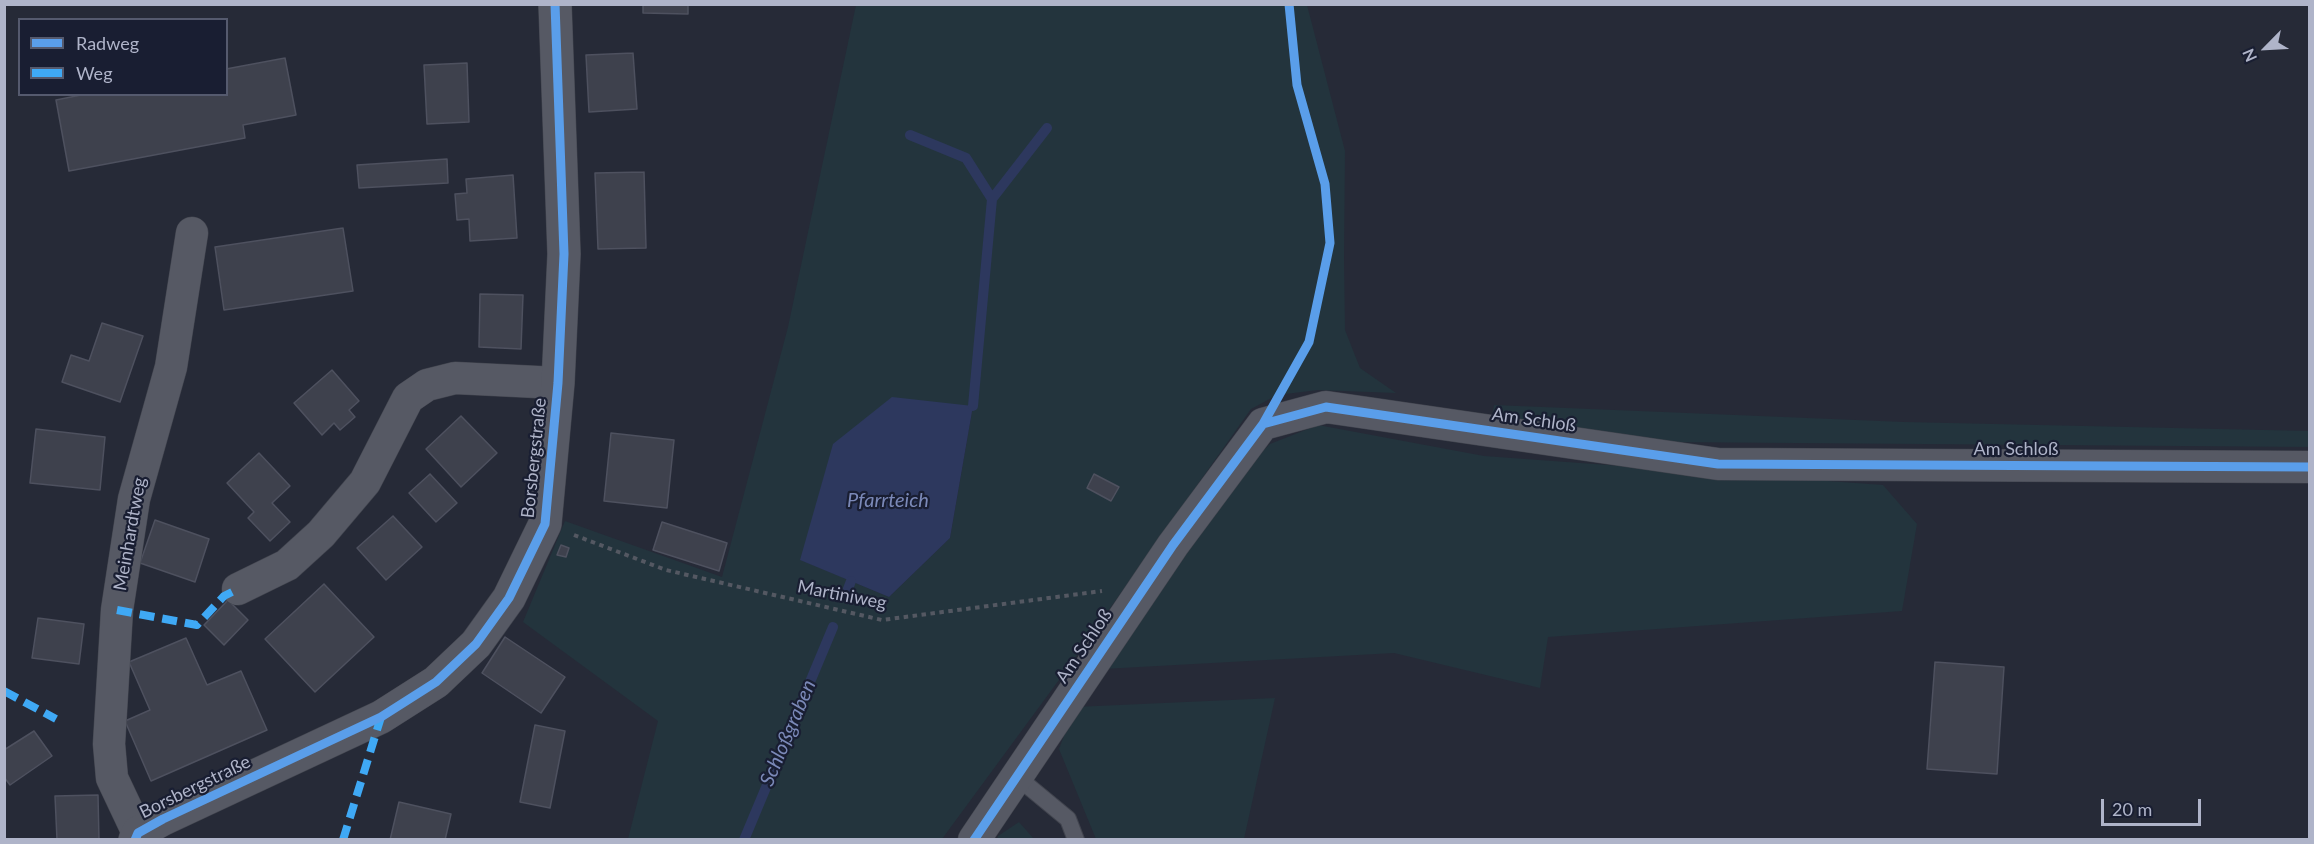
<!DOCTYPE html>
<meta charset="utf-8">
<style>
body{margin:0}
#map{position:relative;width:2314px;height:844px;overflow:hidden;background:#262a37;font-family:Lato,sans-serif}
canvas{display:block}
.frame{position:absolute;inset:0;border:6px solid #afb4c9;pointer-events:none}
.legend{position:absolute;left:18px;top:18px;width:210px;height:78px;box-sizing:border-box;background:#191e32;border:2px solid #555a6e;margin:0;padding:8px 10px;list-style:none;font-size:18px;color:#afb4c9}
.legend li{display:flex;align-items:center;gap:12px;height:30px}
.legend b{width:30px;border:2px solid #555a6e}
.north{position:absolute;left:2236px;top:18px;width:60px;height:60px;-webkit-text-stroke:4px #191e32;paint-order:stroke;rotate:246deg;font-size:16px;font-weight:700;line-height:24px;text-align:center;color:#afb4c9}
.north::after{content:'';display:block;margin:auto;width:21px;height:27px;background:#afb4c9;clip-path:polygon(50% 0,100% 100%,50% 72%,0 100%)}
.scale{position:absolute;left:2101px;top:799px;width:100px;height:27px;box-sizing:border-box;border:3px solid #afb4c9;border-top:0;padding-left:8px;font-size:18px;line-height:21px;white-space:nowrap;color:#afb4c9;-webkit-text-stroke:4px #191e32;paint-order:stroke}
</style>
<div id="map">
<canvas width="2314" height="844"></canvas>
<div class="frame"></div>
<ul class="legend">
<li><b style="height:8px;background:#5a9eea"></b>Radweg</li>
<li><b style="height:8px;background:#3fa9f5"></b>Weg</li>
</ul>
<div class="north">N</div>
<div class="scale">20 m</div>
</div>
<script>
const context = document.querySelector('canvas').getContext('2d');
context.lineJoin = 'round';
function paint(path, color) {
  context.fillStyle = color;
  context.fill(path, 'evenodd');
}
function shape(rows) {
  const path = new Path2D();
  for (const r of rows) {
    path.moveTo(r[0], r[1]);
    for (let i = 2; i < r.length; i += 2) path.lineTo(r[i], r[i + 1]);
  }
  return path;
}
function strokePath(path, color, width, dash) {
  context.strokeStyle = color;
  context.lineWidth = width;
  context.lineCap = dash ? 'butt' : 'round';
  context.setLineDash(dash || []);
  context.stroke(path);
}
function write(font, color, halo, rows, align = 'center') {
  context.font = font + ' Lato,sans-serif';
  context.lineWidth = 4.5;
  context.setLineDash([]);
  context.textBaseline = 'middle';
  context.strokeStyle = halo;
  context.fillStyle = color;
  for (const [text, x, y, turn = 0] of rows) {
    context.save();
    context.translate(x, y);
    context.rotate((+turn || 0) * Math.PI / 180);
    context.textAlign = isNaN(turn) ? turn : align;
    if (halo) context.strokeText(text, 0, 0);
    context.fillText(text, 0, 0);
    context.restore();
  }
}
const green = shape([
 [856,5,1307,5,1345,151,1344,258,1345,330,1360,368,1396,393,1318,390,1277,395,1251,409,1067,669,942,839,628,839,658,721,523,622,565,521,722,577,788,327],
 [973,406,950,538,889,597,801,560],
 [1494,405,1904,422,2309,431,2310,447,1664,442,1492,417],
 [1318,425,1484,456,1883,485,1917,524,1902,611,1548,637,1540,688,1394,653,1103,669,1226,487,1270,444],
 [1275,698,1244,839,1096,839,1059,749,1075,707],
 [1019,822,1034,839,997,839,998,836]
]);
const water = shape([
 [892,397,973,406,950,538,889,597,800,560,833,444]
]);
const stream = shape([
 [910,135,966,158,992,199],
 [973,406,992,199,1047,128],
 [846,594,851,581],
 [744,840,833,627]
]);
const building = shape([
 [643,4,688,4,688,14,643,13,643,4],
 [633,53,637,109,589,112,586,55,633,53],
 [285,58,296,115,243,125,245,138,69,171,56,100,86,94,226,94,226,69,285,58],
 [467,63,469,122,427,124,424,65,467,63],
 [447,159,448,183,359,188,357,165,447,159],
 [644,172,646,248,598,249,595,173,644,172],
 [513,175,517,238,470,241,469,219,457,220,455,194,467,193,466,179,513,175],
 [343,228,353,291,224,310,215,247,343,228],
 [480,294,523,295,521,349,479,347,480,294],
 [102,323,143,336,120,402,62,382,71,355,89,361,102,323],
 [332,370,359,401,349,410,355,417,340,430,334,423,322,435,294,403,332,370],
 [461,416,497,453,461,487,426,449,461,416],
 [36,429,105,437,100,490,30,483,36,429],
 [611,433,674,440,667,508,604,501,611,433],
 [259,453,290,486,272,503,290,522,270,541,248,518,254,512,227,483,259,453],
 [430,474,457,503,436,522,409,493,430,474],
 [1094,474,1119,487,1111,501,1087,488,1094,474],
 [393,516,422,547,386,580,357,548,393,516],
 [155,520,209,539,195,582,140,563,155,520],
 [662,522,727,543,719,571,653,550,662,522],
 [561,545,569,548,566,557,557,555,561,545],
 [324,584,374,637,315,692,265,639,324,584],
 [228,600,248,620,224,645,204,625,228,600],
 [38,618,84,624,79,664,32,658,38,618],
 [505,637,565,677,541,713,482,673,505,637],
 [186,638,207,685,241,671,267,730,151,781,125,721,150,710,129,662,186,638],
 [1935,662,2004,667,1997,774,1927,769,1935,662],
 [535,725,565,731,550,808,520,802,535,725],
 [34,731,52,756,10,785,4,777,4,750,34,731],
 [98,795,99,840,57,840,55,796,98,795],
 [399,802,451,814,445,840,390,840,399,802]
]);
const path = shape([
 [574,535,666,570,882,620,1102,591]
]);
const service = shape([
 [1016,776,1068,819,1076,840]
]);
const minor = shape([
 [238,589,287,565,321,534,365,482,408,398,427,385,455,378,558,383],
 [138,833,112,778,109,744,117,610,134,499,171,367,192,233],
 [974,840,1173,545,1263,424,1326,407,1718,464,2310,467]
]);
const tertiary = shape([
 [135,840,138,833,163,819,381,717,436,682,476,644,509,598,545,524,558,383,564,254,555,4]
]);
const quiet = shape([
 [117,610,197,625,224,596,238,589],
 [4,691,56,719],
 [343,840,381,717]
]);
const cycleway = shape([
 [1263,424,1326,407,1718,464,2310,467],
 [135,840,138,833,163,819,381,717,436,682,476,644,509,598,545,524,558,383,564,254,555,4],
 [974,840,1173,545,1263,424,1309,342,1330,243,1325,184,1297,85,1289,4]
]);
const streetNames = [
 ["Am Schloß",1534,420,8],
 ["Am Schloß",2016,449],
 ["Borsbergstraße",534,458,-84],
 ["Meinhardtweg",130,534,-80],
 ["Martiniweg",842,595,11],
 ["Am Schloß",1084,646,-56],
 ["Borsbergstraße",195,787,-26]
];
const waterNames = [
 ["Pfarrteich",888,501],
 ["Schloßgraben",788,733,-67]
];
paint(green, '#23343d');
paint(water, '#2d385e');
strokePath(stream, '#2d385e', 10);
paint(building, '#3e414d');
strokePath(building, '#4e515f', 1.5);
strokePath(service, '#41444e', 18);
strokePath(minor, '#41444e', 33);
strokePath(tertiary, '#41444e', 34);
strokePath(path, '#545862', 4, [4.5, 4.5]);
strokePath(service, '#565964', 16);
strokePath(minor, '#565964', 32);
strokePath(tertiary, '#565964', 33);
strokePath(quiet, '#3fa9f5', 8, [15, 8]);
strokePath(cycleway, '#5a9eea', 9);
write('18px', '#afb4c9', '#191e32', streetNames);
write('italic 20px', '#7b89b8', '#191e32', waterNames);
</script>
